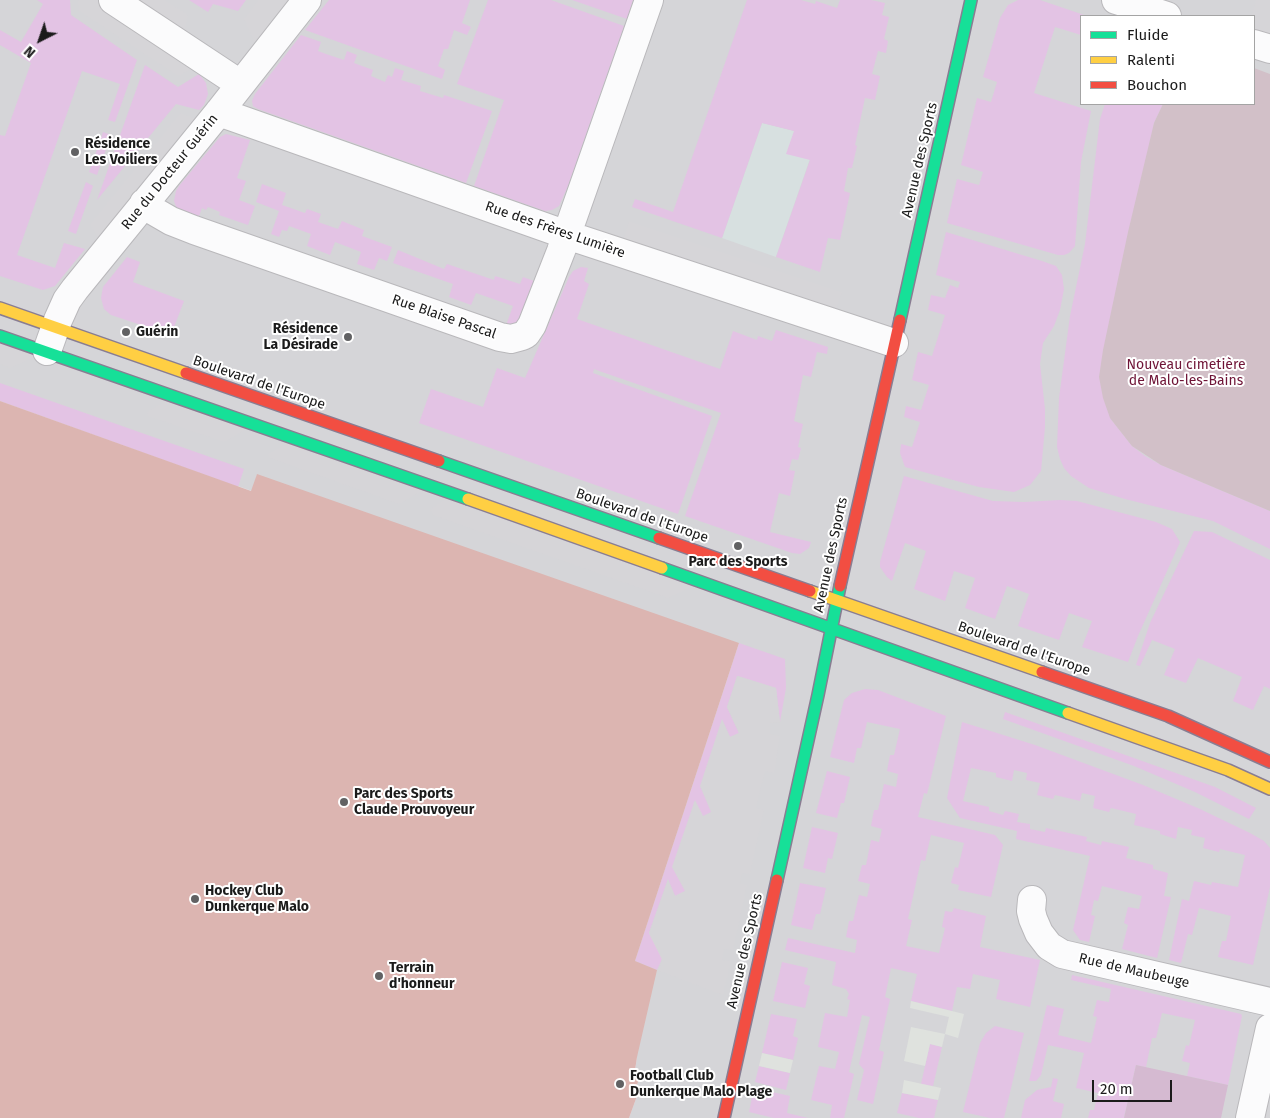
<!DOCTYPE html>
<meta charset="utf-8">
<style>
body{margin:0}
#map{position:relative;width:1270px;height:1118px;overflow:hidden;background:#e4e3e9;font-family:"Fira Sans",sans-serif}
canvas{display:block}
.legend{position:absolute;left:1080px;top:15px;width:175px;height:90px;box-sizing:border-box;background:#fff;border:1px solid #a4a4a4;margin:0;padding:6px 9px;list-style:none;font-size:15px;color:#1b1b1b}
.legend li{display:flex;align-items:center;gap:10px;height:25px}
.legend b{width:25px;border:1px solid #a4a4a4}
.north{position:absolute;left:15px;top:15px;width:50px;height:50px;-webkit-text-stroke:4px #fff;paint-order:stroke;rotate:221deg;font-size:14px;font-weight:700;line-height:20px;text-align:center;color:#1b1b1b}
.north::after{content:'';display:block;margin:auto;width:18px;height:22px;background:#1b1b1b;clip-path:polygon(50% 0,100% 100%,50% 72%,0 100%)}
.scale{position:absolute;left:1092px;top:1080px;width:80px;height:22px;box-sizing:border-box;border:2px solid #1b1b1b;border-top:0;padding-left:6px;font-size:15px;line-height:18px;white-space:nowrap;color:#1b1b1b;-webkit-text-stroke:4px #fff;paint-order:stroke}
</style>
<div id="map">
<canvas width="1270" height="1118"></canvas>
<ul class="legend">
<li><b style="height:6px;background:#16e098"></b>Fluide</li>
<li><b style="height:6px;background:#ffcf43"></b>Ralenti</li>
<li><b style="height:6px;background:#f24e42"></b>Bouchon</li>
</ul>
<div class="north">N</div>
<div class="scale">20 m</div>
</div>
<script>
const context = document.querySelector('canvas').getContext('2d');
context.lineJoin = 'round';
function paint(path, color) {
  context.fillStyle = color;
  context.fill(path, 'evenodd');
}
function shape(rows) {
  const path = new Path2D();
  for (const r of rows) {
    path.moveTo(r[0], r[1]);
    for (let i = 2; i < r.length; i += 2) path.lineTo(r[i], r[i + 1]);
  }
  return path;
}
function strokePath(path, color, width, dash) {
  context.strokeStyle = color;
  context.lineWidth = width;
  context.lineCap = dash ? 'butt' : 'round';
  context.setLineDash(dash || []);
  context.stroke(path);
}
function write(font, color, halo, rows, align = 'center') {
  context.font = font + ' "Fira Sans",sans-serif';
  context.lineWidth = 4;
  context.setLineDash([]);
  context.textBaseline = 'middle';
  context.strokeStyle = halo;
  context.fillStyle = color;
  for (const [text, x, y, turn = 0] of rows) {
    context.save();
    context.translate(x, y);
    context.rotate((+turn || 0) * Math.PI / 180);
    context.textAlign = isNaN(turn) ? turn : align;
    if (halo) context.strokeText(text, 0, 0);
    context.fillText(text, 0, 0);
    context.restore();
  }
}
const residential = shape([
 [0,0,1270,0,1270,1118,629,1118,637,1096,634,1094,641,1073,635,1071,637,1057,635,961,739,644,257,475,252,491,0,401],
 [1081,16,1254,16,1254,104,1081,104]
]);
const industrial = shape([
 [762,123,794,131,810,159,776,257,722,238]
]);
const grass = shape([
 [37,0,70,0,71,15,137,60,115,122,108,120,120,84,82,71,17,255,55,268,64,243,85,249,55,286,43,290,0,276,0,135,5,136,31,63,0,45,0,30,21,42,43,4],
 [189,0,246,0,238,11,213,4,208,12],
 [329,0,470,0,462,23,471,27,467,35,454,30,448,49,444,49,438,66,445,70,442,79,305,30],
 [488,0,551,0,624,26,568,186,559,206,552,210,545,211,474,186,504,100,457,84],
 [572,0,633,0,627,19],
 [747,0,801,0,815,4,816,1,837,8,840,0,871,0,885,3,882,15,889,17,884,39,888,41,886,53,878,51,872,74,880,76,875,100,865,98,855,145,857,146,852,168,848,168,844,191,850,193,840,240,828,238,820,272,776,257,810,160,786,154,794,131,762,123,722,238,632,207,635,199,673,212],
 [1018,0,1040,0,1087,16,1081,16,1081,35,1055,27,1034,93,1091,111,1081,162,1075,246,1069,253,1064,255,1058,255,947,223,957,179,979,185,983,172,961,165,977,98,991,102,997,82,983,77,1000,18,1008,5],
 [301,35,321,42,318,51,326,54,344,60,347,51,357,55,354,63,373,70,371,76,385,82,388,75,392,77,395,68,404,71,401,80,421,86,420,91,443,98,444,95,492,111,466,183,258,109,253,106,252,101,255,94],
 [145,65,178,87,199,74,206,83,208,94,204,105,199,110,176,104,97,200],
 [1105,104,1163,104,1154,123,1110,418,1132,446,1145,456,1161,465,1270,511,1270,549,1213,521,1125,499,1089,488,1071,476,1064,468,1060,459,1057,447,1059,398,1070,316,1085,244,1100,119],
 [103,132,111,135,97,175,89,172],
 [226,134,250,140,237,178,246,181,239,200,255,206,248,225,219,215,220,212,208,207,206,210,202,208,198,219,177,209,174,201,176,191,179,186,220,137],
 [86,182,93,186,76,234,68,231],
 [262,184,286,193,282,205,305,213,307,209,321,214,318,222,338,229,342,221,364,230,362,236,392,247,387,261,379,258,374,270,357,264,361,252,335,242,330,255,307,246,311,234,289,226,287,231,282,230,279,237,271,234,279,211,256,202],
 [946,232,1042,261,1056,266,1062,275,1064,289,1060,310,1054,326,1043,343,1040,364,1045,409,1045,427,1041,471,1030,485,1014,492,979,487,905,467,900,453,901,444,912,447,920,422,904,417,906,406,921,410,929,385,912,380,918,352,932,356,945,315,928,310,931,295,945,298,950,285,958,288,960,282,936,275],
 [398,250,444,269,447,264,494,280,495,276,520,284,523,277,534,281,521,320,505,328,513,306,476,293,471,305,449,297,453,284,393,263],
 [127,257,140,262,133,282,184,301,171,335,111,315,104,309,101,298,103,287],
 [581,267,588,268,584,281,589,284,577,319,720,369,733,331,757,340,758,336,772,341,776,330,828,347,827,354,817,352,811,377,803,375,794,421,803,424,798,447,801,448,798,460,792,459,789,470,795,471,790,496,779,493,770,532,811,542,809,548,800,554,792,553,685,516,721,413,599,371,594,369,593,373,712,416,678,514,419,423,431,389,483,407,497,368,525,378,569,277,573,271],
 [0,383,244,469,238,487,0,401],
 [904,476,993,501,1024,502,1060,500,1077,501,1156,522,1172,529,1180,542,1138,636,1128,662,1082,647,1092,621,1069,613,1059,640,1018,626,1029,594,1007,586,995,619,965,608,975,578,954,571,945,601,914,589,926,551,905,543,892,581,887,577,880,567,880,562],
 [1194,531,1212,532,1270,560,1270,689,1264,686,1253,710,1233,701,1242,677,1198,658,1186,683,1164,675,1175,649,1152,640,1140,666,1136,665,1150,623],
 [739,643,785,659,786,688,780,722,776,688,737,676,727,707,739,733,730,737,722,720,712,812,703,817,694,801,685,891,675,896,668,880,649,933,662,959,657,970,635,961],
 [865,689,878,690,946,716,927,794,924,793,918,817,995,835,1003,845,991,897,958,890,959,885,951,883,955,867,958,868,964,843,931,835,925,861,921,860,908,919,912,920,906,946,939,953,945,928,942,927,945,911,952,912,954,908,986,916,980,947,1040,960,1030,1007,996,999,1000,980,973,974,970,989,957,987,952,1011,911,1001,917,974,891,968,885,997,890,999,879,1050,884,1052,873,1104,857,1100,864,1070,859,1064,870,1017,862,1015,849,1072,854,1074,844,1118,830,1118,832,1105,811,1100,819,1066,835,1069,839,1052,818,1047,825,1013,847,1017,850,1000,847,999,849,994,846,989,832,985,836,962,785,950,788,938,855,953,857,940,846,937,849,921,853,921,859,895,867,897,870,884,858,881,862,865,866,865,871,840,879,842,882,829,871,826,874,810,878,810,884,784,896,787,898,774,887,771,890,755,894,755,900,729,867,722,861,748,857,748,854,763,830,757,844,700,852,693],
 [1005,712,1215,787,1256,808,1249,819,1195,792,1134,766,1003,719],
 [962,722,1035,745,1143,785,1200,809,1250,833,1264,841,1270,848,1270,887,1253,965,1218,957,1222,941,1226,941,1231,916,1199,908,1192,935,1188,934,1181,963,1169,960,1182,899,1189,901,1194,881,1211,885,1212,882,1238,887,1245,855,1220,849,1219,852,1203,848,1205,838,1191,835,1192,830,1178,827,1176,839,1160,834,1160,831,1134,825,1136,814,1111,808,1109,812,1093,808,1095,796,1082,793,1080,801,1055,795,1053,799,1037,795,1040,783,1026,780,1027,773,1014,770,1012,781,996,777,996,773,971,768,963,801,989,807,989,811,1003,815,1005,811,1019,814,1017,822,1030,824,1030,829,1045,832,1046,828,1087,837,1086,841,1101,845,1102,841,1129,847,1126,858,1153,865,1153,869,1168,873,1164,896,1171,897,1157,958,1122,949,1128,925,1124,923,1128,907,1139,909,1142,896,1102,886,1098,901,1094,900,1091,915,1095,916,1089,942,1080,940,1073,930,1090,856,1016,839,1017,831,960,818,947,798],
 [827,771,850,777,844,803,841,803,837,818,816,813],
 [812,827,838,833,832,859,828,858,825,873,803,868],
 [800,883,826,888,820,914,816,914,812,930,791,925],
 [782,962,808,968,804,984,810,986,805,1008,773,1001],
 [1072,975,1241,1014,1242,1016,1228,1085,1187,1076,1190,1063,1182,1061,1186,1045,1189,1046,1195,1020,1162,1013,1156,1038,1152,1038,1146,1067,1136,1065,1124,1117,1126,1118,1088,1118,1090,1110,1094,1110,1098,1093,1076,1088,1084,1053,1048,1045,1041,1075,1036,1081,1029,1081,1047,1005,1064,1009,1058,1035,1091,1043,1097,1017,1093,1016,1097,1000,1109,1002,1111,989,1071,980],
 [771,1014,797,1019,793,1036,798,1038,793,1060,762,1053],
 [995,1026,1024,1033,1004,1118,990,1118,963,1112,980,1043,986,1033],
 [930,1044,942,1047,933,1086,921,1084],
 [759,1066,790,1073,786,1090,755,1082],
 [1053,1078,1058,1079,1053,1101,1064,1104,1061,1118,1021,1118,1025,1100,1037,1090,1051,1087],
 [754,1088,790,1096,787,1113,808,1118,774,1118,749,1112],
 [902,1093,938,1100,934,1118,919,1118,897,1113]
]);
const forest = shape([
 [1136,1065,1228,1085,1221,1118,1124,1118]
]);
const cemetery = shape([
 [1254,68,1270,74,1270,511,1161,465,1132,446,1110,418,1103,398,1099,377,1103,350,1128,232,1154,123,1163,104,1254,104]
]);
const pitch = shape([
 [0,401,251,491,257,474,739,643,635,961,657,970,637,1057,635,1070,641,1073,634,1094,637,1096,629,1118,0,1118]
]);
const parking = shape([
 [78,0,97,0,197,66,178,76,79,11],
 [127,0,165,0,188,15,183,37],
 [258,0,295,0,257,49,244,19],
 [1256,0,1270,0,1270,34,1254,29,1254,16,1251,16],
 [180,113,199,120,100,243,90,224],
 [629,221,842,292,836,311,623,240],
 [0,343,37,356,10,368,0,364],
 [166,401,247,429,224,442,148,416,147,412],
 [288,444,422,491,399,504,270,458,268,454],
 [445,499,693,586,668,598,433,515,430,510],
 [738,676,776,688,780,722,770,723,770,734,780,736,774,773,765,771,756,808,764,810,750,874,742,873,740,883,747,885,733,950,724,949,722,960,731,961,723,995,657,970,660,967,662,959,649,933,668,879,675,896,685,891,672,867,695,800,703,816,711,812,700,786,722,719,730,737,739,733,727,707]
]);
const plaza = shape([
 [911,1001,964,1014,958,1038,945,1034,942,1047,930,1044,925,1066,904,1061,911,1027,945,1034,949,1017,910,1008],
 [762,1053,793,1060,790,1073,759,1066],
 [904,1080,941,1088,938,1100,902,1093]
]);
const street = shape([
 [113,0,240,84],
 [1116,0,1167,16],
 [1254,44,1270,49],
 [219,112,567,235,894,343],
 [144,203,152,210,171,221,194,230,500,337,511,339,522,336,526,334,532,325,561,251,649,0],
 [47,351,58,320,67,300,75,289,219,112,307,0],
 [1032,900,1031,911,1033,919,1039,933,1049,946,1062,954,1270,1002],
 [1250,1118,1270,1028]
]);
const fast = shape([
 [900,320,971,0],
 [0,336,468,499],
 [439,461,659,538],
 [662,568,1068,713],
 [777,880,818,695,840,586]
]);
const slow = shape([
 [0,308,186,373],
 [468,499,662,568],
 [810,591,1042,672],
 [1068,713,1228,770,1270,789]
]);
const jam = shape([
 [186,373,439,461],
 [659,538,810,591],
 [840,586,900,320],
 [1042,672,1168,716,1270,762],
 [724,1118,777,880]
]);
const markers = [
 [75,152,5,"#616163"],
 [126,332,5,"#616163"],
 [348,337,5,"#616163"],
 [738,546,5,"#616163"],
 [344,802,5,"#616163"],
 [195,899,5,"#616163"],
 [379,976,5,"#616163"],
 [620,1084,5,"#616163"]
];
const poiNames = [
 ["Résidence",85,144],
 ["Les Voiliers",85,160],
 ["Résidence",338,329,"right"],
 ["La Désirade",338,345,"right"],
 ["Guérin",136,332],
 ["Parc des Sports",738,562,"center"],
 ["Parc des Sports",354,794],
 ["Claude Prouvoyeur",354,810],
 ["Hockey Club",205,891],
 ["Dunkerque Malo",205,907],
 ["Terrain",389,968],
 ["d'honneur",389,984],
 ["Football Club",630,1076],
 ["Dunkerque Malo Plage",630,1092]
];
const streetNames = [
 ["Avenue des Sports",920,160,-77],
 ["Rue du Docteur Guérin",170,172,-51],
 ["Rue des Frères Lumière",555,230,19],
 ["Rue Blaise Pascal",444,317,19],
 ["Boulevard de l'Europe",259,383,19],
 ["Boulevard de l'Europe",642,516,19],
 ["Avenue des Sports",831,555,-78],
 ["Boulevard de l'Europe",1024,649,19],
 ["Avenue des Sports",745,951,-77],
 ["Rue de Maubeuge",1134,971,13]
];
const parkNames = [
 ["Nouveau cimetière",1186,365],
 ["de Malo-les-Bains",1186,381]
];
paint(residential, '#d5d5d8');
paint(industrial, '#d7e0e0');
paint(grass, '#e3c3e4');
paint(forest, '#d5bad1');
paint(cemetery, '#d2c0c8');
paint(pitch, '#dcb5b1');
paint(parking, '#d6d5d8');
paint(plaza, '#dfe2de');
strokePath(street, '#b9b8bb', 30);
strokePath(fast, '#897d92', 14);
strokePath(slow, '#897d92', 14);
strokePath(jam, '#897d92', 14);
strokePath(street, '#fbfbfc', 28);
strokePath(fast, '#16e098', 11);
strokePath(slow, '#ffcf43', 11);
strokePath(jam, '#f24e42', 11);
for (const [x, y, r, color] of markers) {
  const dot = new Path2D();
  dot.arc(x, y, r, 0, 2 * Math.PI);
  context.fillStyle = color;
  context.fill(dot);
  strokePath(dot, '#fff', 2);
}
write('bold 14px', '#1b1b1b', '#fff', poiNames, 'left');
write('14px', '#1b1b1b', '#fff', streetNames);
write('14px', '#6e1336', '#fff', parkNames);
</script>
